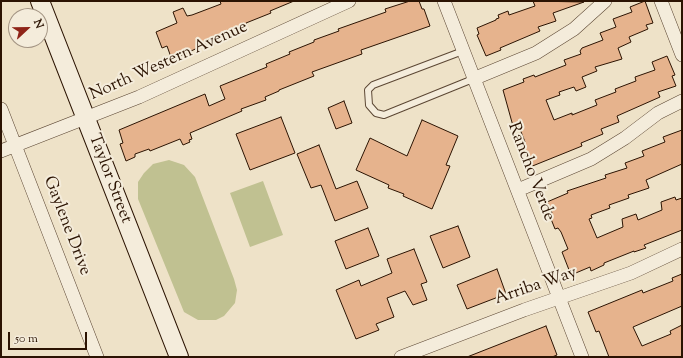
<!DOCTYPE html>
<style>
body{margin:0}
#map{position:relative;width:683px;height:358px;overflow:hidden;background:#eee2c8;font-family:"Sorts Mill Goudy",serif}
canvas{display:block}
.frame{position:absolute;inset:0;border:2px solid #2b1302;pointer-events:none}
.north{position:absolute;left:8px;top:8px;width:40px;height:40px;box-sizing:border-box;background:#f4ecdb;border:1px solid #a49584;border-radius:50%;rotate:68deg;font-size:11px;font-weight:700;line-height:16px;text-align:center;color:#2b1302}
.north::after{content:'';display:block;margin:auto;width:14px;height:18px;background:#8f2418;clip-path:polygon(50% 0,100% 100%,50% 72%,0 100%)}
.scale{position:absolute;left:8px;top:332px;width:79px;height:18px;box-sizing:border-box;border:2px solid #2b1302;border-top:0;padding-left:5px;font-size:12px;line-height:14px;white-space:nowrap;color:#2b1302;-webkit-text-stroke:3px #f4ecdb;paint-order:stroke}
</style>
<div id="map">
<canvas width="683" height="358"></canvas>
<div class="frame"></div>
<div class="north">N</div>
<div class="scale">50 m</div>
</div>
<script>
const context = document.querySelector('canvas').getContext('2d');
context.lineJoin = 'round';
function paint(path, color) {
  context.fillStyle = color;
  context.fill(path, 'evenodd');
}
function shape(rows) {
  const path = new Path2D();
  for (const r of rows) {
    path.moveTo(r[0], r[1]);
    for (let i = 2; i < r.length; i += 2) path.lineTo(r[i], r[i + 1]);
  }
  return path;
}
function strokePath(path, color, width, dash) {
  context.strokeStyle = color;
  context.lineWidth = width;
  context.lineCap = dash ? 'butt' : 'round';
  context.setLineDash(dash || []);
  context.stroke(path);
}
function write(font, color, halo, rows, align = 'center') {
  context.font = font + ' "Sorts Mill Goudy",serif';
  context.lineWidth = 4;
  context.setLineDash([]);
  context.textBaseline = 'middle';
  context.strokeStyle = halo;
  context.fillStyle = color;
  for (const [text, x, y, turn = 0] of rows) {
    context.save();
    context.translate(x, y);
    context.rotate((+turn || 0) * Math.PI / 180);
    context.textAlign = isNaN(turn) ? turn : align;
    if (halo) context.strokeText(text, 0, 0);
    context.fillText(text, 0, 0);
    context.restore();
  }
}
const green = shape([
 [169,160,184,165,195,177,234,279,237,290,235,303,224,316,216,320,198,320,184,312,138,199,138,182,144,173,153,164],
 [263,181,283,235,250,247,230,193]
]);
const building = shape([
 [220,1,294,1,270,11,271,13,246,23,246,25,225,33,225,35,172,60,167,46,162,48,156,32,177,23,173,12,183,8,187,16,192,15,221,4,220,1],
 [410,1,419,1,422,9,424,9,430,26,361,50,362,54,312,72,314,76,279,90,279,91,265,97,266,100,241,109,242,111,190,133,192,139,189,140,190,142,183,145,180,139,150,151,149,149,135,154,135,157,126,161,120,144,123,143,119,130,205,94,209,106,225,99,220,86,267,67,266,64,290,54,289,52,314,42,314,40,339,31,338,29,386,12,385,9,410,1],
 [533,1,584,2,553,13,556,21,538,27,540,31,500,48,501,50,486,56,477,35,479,34,477,28,496,20,496,19,499,18,498,15,508,11,509,15,535,6,533,1],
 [645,1,653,23,646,25,648,29,629,37,631,42,618,48,622,59,595,67,597,71,582,77,586,87,576,91,574,87,559,92,560,95,546,100,554,120,572,113,572,115,597,105,595,100,616,92,615,89,636,81,635,77,655,70,652,62,667,56,675,75,672,76,676,86,658,92,660,97,617,116,619,122,601,129,603,134,581,143,582,146,530,167,521,143,525,142,518,124,513,126,503,90,524,82,523,79,534,75,535,77,566,65,564,60,581,54,580,51,582,48,603,40,600,33,616,27,613,19,632,12,630,7,645,1],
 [344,101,352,123,336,129,328,108,344,101],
 [281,117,295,153,250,170,236,134,281,117],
 [422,120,458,136,446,165,450,166,432,209,403,196,404,194,388,188,389,185,356,170,370,138,407,156,422,120],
 [682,130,682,164,646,180,649,188,628,195,629,198,609,205,610,208,591,215,592,218,589,219,597,238,623,227,622,219,636,214,638,220,662,210,661,202,675,197,676,200,682,198,682,230,644,245,646,248,634,252,634,251,604,263,604,265,591,271,590,267,571,275,562,252,568,249,561,232,558,228,555,229,549,214,552,213,547,202,568,193,567,191,606,178,605,175,627,168,625,163,644,156,642,151,665,142,663,137,682,130],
 [319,145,336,189,357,181,368,208,335,221,321,185,311,188,297,154,319,145],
 [458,226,470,257,443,268,430,236,458,226],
 [368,228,379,256,346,269,335,241,368,228],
 [414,249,427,282,421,284,427,300,413,305,405,291,387,298,394,317,376,324,379,330,356,339,336,290,359,280,361,286,392,273,387,259,414,249],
 [497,269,506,294,467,309,457,285,497,269],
 [682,274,682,306,633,327,642,346,671,334,670,331,682,325,682,357,609,357,599,331,596,332,588,312,642,290,643,293,673,281,672,278,682,274],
 [546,326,557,355,552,357,467,357,546,326]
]);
const lane = shape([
 [463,51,373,85,368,90,369,105,376,113,384,115,473,79]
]);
const street = shape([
 [444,1,582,357],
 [661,1,682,55],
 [473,79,536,53,574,29,605,1],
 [1,109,97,357],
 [1,151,139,97,349,1],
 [518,190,591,159,625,138,658,113,682,101],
 [401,357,524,310,631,273,682,249]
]);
const secondary = shape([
 [40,1,179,357]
]);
const streetNames = [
 ["North Western Avenue",169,62,-24],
 ["Rancho Verde",530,172,69],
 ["Taylor Street",109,179,69],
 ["Gaylene Drive",66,226,69],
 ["Arriba Way",536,287,-19]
];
paint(green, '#c0c191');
paint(building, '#e6b38d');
strokePath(building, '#2b1302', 1);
strokePath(lane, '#5c4734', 8);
strokePath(street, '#5c4734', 14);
strokePath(secondary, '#2b1302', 20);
strokePath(lane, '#f4ecdb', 6);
strokePath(street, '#f4ecdb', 13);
strokePath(secondary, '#f4ecdb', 18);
write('17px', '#2b1302', '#f4ecdb', streetNames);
</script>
